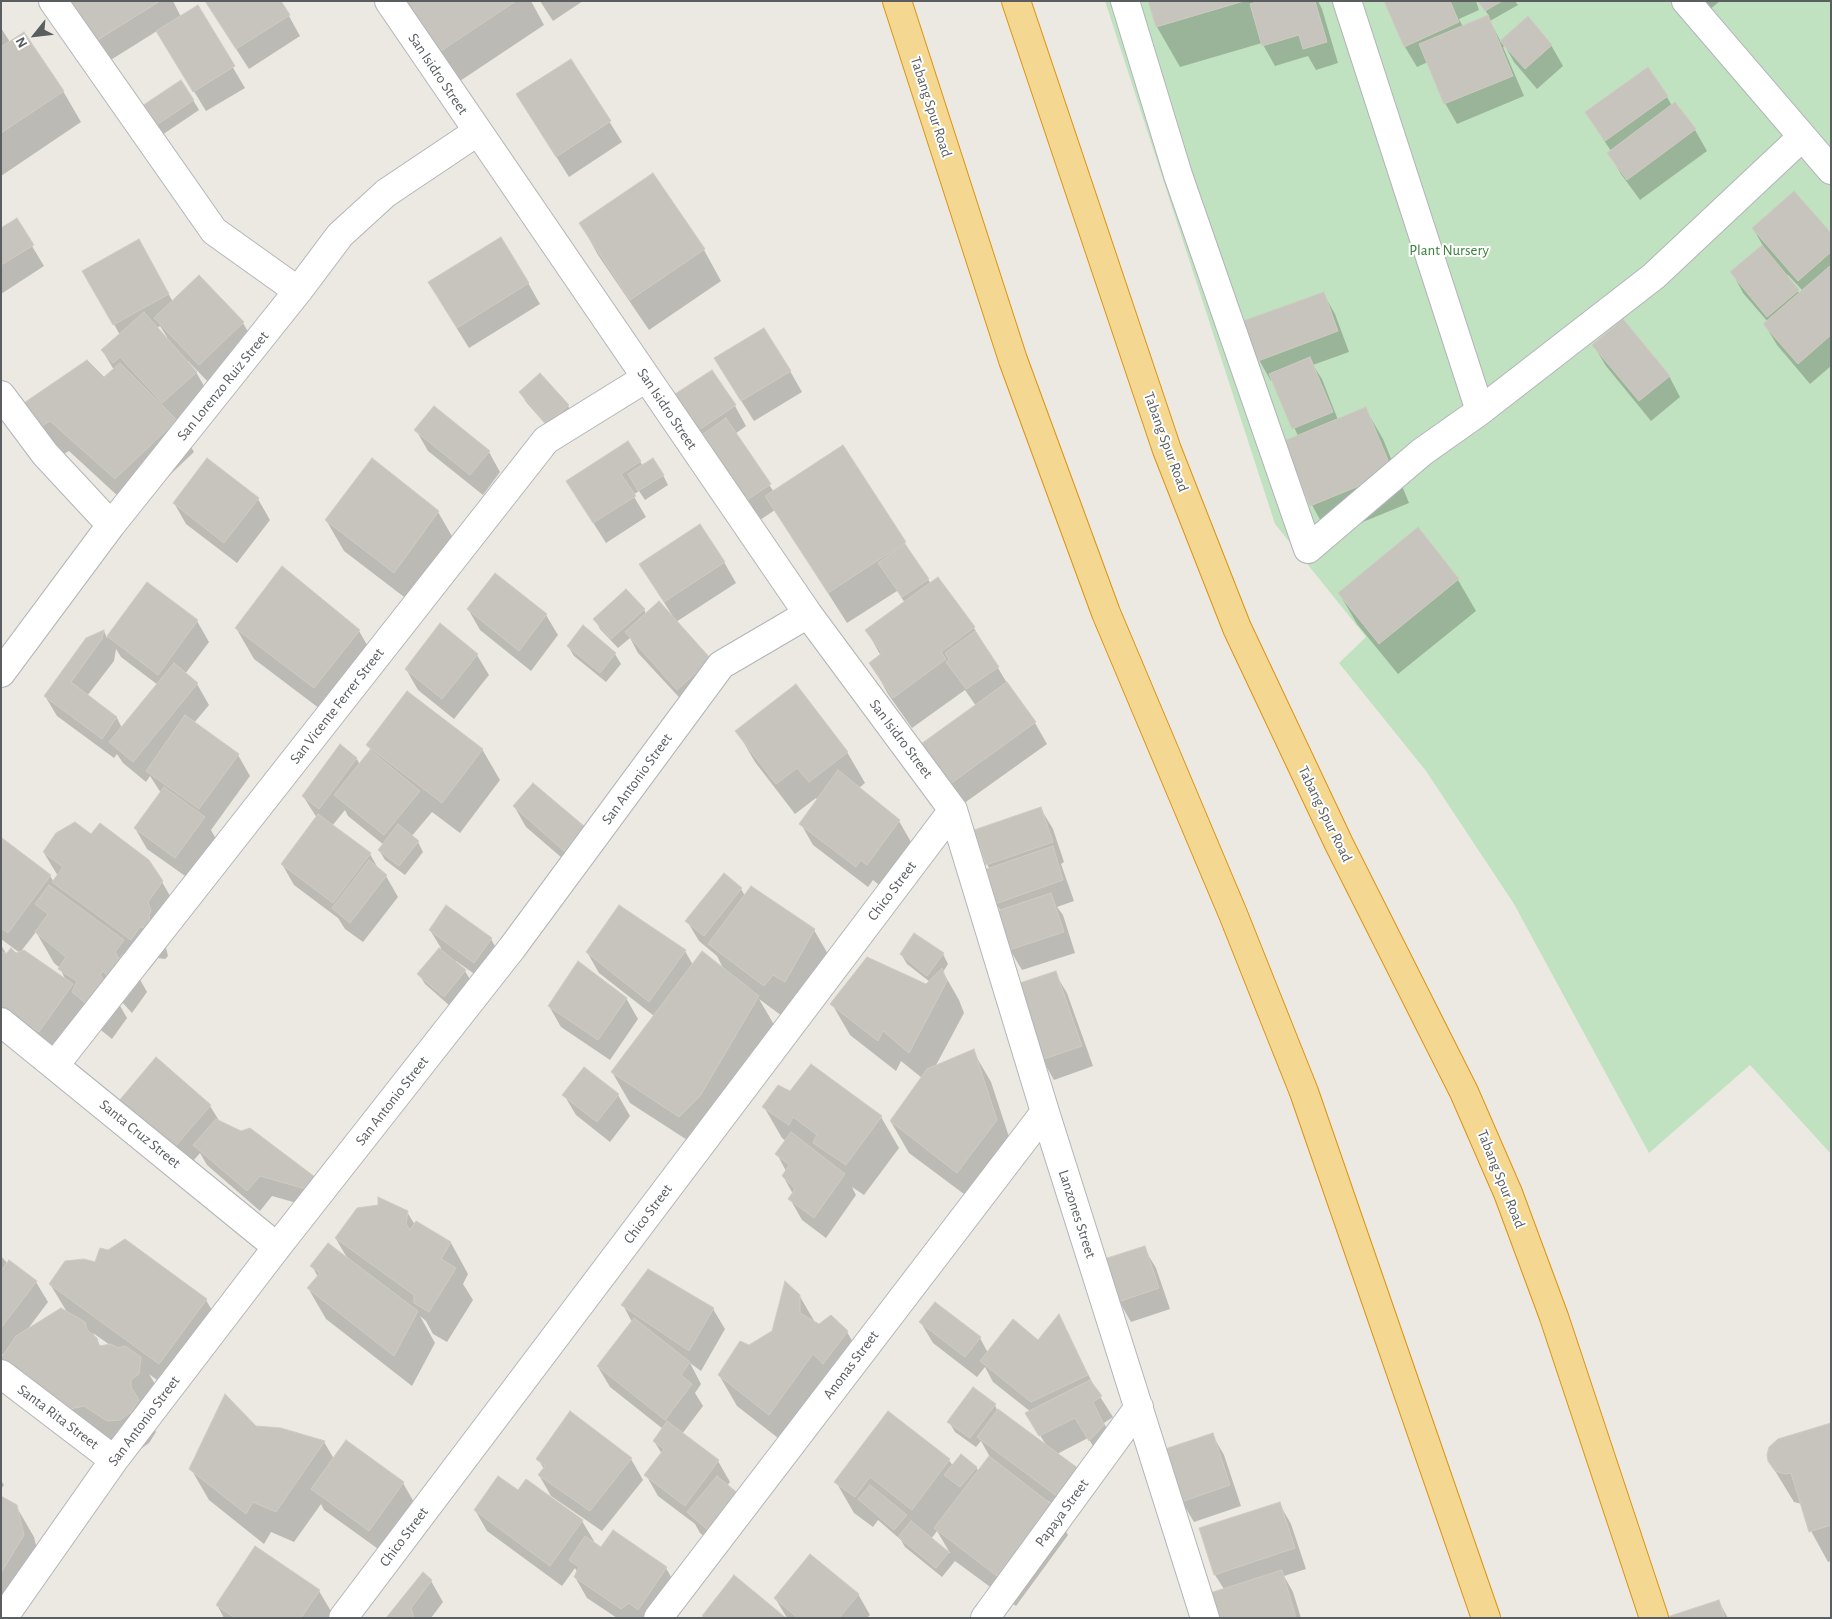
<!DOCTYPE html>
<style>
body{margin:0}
#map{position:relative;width:1832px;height:1619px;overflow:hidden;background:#ece9e2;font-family:"Alegreya Sans",sans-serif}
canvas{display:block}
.frame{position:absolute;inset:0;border:2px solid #5a5e61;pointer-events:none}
.north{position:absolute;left:10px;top:10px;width:50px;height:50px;-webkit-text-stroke:4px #fff;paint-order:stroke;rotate:241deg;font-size:14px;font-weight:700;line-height:20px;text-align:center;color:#5a5e61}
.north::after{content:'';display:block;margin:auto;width:18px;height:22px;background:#5a5e61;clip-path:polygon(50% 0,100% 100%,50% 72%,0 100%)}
</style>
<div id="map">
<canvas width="1832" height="1619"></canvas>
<div class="frame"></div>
<div class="north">N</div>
</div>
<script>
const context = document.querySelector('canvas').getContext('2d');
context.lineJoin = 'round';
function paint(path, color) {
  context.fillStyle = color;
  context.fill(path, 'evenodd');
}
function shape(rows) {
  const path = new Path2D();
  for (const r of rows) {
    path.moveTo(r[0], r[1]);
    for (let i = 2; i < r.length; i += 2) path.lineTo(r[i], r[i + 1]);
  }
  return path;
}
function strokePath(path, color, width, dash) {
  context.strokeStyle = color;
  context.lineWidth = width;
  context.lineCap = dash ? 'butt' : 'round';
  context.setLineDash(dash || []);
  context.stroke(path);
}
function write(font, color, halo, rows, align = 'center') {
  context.font = font + ' "Alegreya Sans",sans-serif';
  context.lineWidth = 4;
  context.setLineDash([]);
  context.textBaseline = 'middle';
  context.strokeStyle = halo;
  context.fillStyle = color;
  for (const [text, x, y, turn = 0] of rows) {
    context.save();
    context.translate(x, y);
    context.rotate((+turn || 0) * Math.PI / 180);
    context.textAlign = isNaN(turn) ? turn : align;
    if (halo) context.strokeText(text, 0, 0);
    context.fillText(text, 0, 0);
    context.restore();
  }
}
const green = shape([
 [1105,1,1831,1,1831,1154,1750,1065,1649,1153,1514,904,1426,771,1339,663,1366,637,1275,524]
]);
const shadow = shape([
 [73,1,173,1,181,17,197,7,245,88,206,111,157,31,109,61],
 [205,1,289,16,300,36,249,69],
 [401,1,531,1,544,25,454,85],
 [540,1,583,1,553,21],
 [1149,1,1318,1,1322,9,1338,63,1316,70,1308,56,1275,66,1262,43,1180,67,1157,27],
 [1385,1,1476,1,1479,10,1459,19,1463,27,1489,16,1479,1,1515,1,1518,5,1490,21,1501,42,1551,45,1563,66,1537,89,1514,62,1505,46,1503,47,1524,96,1457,124,1445,103,1428,62,1417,67,1405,47],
 [1693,1,1720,1,1704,14],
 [1,28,10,42,63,91,81,122,1,176],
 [571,60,622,142,569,177,517,95],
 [1667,97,1672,106,1675,104,1695,130,1707,151,1640,200,1621,174,1609,153,1611,151,1586,113],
 [193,100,199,110,159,137,147,119],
 [581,224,704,250,721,281,649,330,598,255],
 [1753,228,1831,235,1831,366,1810,384,1777,345,1765,325,1768,322,1743,293,1732,272,1763,246],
 [1788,275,1803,291,1800,294,1786,276],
 [1,229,32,246,44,266,1,294],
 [150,261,173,302,243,323,255,344,211,385,188,361,187,362,196,372,208,393,176,421,194,452,133,510,69,451,48,463,31,432,104,379,114,370,102,350,120,335,84,271],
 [160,326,167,337,166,338,157,328],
 [528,283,540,304,469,348,441,303],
 [1323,293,1335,314,1349,352,1313,365,1322,379,1338,420,1365,408,1383,439,1409,503,1329,536,1312,505,1298,436,1273,380,1271,381,1259,360],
 [1594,346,1669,376,1680,397,1651,421,1606,366],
 [790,371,802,392,754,421,728,380],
 [540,375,568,406,574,416,554,434,526,402,520,392],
 [677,395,735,406,746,426,735,434,774,492,842,447,931,584,974,628,1010,688,1035,723,1047,744,963,804,935,765,976,706,965,690,912,728,888,694,871,663,881,656,867,631,905,603,897,591,847,623,775,510,757,522],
 [416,430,489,452,500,472,483,495,428,451],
 [627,442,643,466,663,475,668,485,645,500,639,491,633,495,646,517,606,543,580,502],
 [258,499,270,520,237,563,186,524,174,503],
 [438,512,456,543,412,603,344,551,326,520],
 [1417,529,1458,580,1476,611,1398,674,1357,624,1339,593],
 [724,562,736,583,676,622,710,660,690,709,638,653,630,638,618,648,600,629,595,619,644,609,646,614,671,616,672,615,653,585],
 [282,568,359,631,377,662,332,718,254,659,236,628],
 [147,584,197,621,209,642,185,674,197,684,209,705,194,723,238,755,250,776,211,830,216,839,188,878,147,849,135,828,161,793,150,776,146,782,123,763,117,754,114,758,57,716,45,696,104,631,107,638],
 [116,649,121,657,158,685,122,728,117,718,87,696,114,661],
 [468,609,546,615,558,635,531,671,480,630],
 [584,627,615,654,621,664,606,682,574,656,568,646],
 [477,655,489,675,454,719,418,690,406,669],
 [737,731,847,752,865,783,859,788,899,821,911,842,879,885,873,880,868,887,813,845,801,824,818,800,816,798,795,814,755,762],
 [368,745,482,749,500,780,460,833,432,812,411,837,418,842,423,852,405,875,385,860,379,850,384,845,348,816,345,810,332,826,370,854,379,870,386,876,398,897,363,942,345,929,338,918,294,885,282,864,317,818,303,796,357,759,360,765,371,751],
 [533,785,583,827,595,848,576,870,526,827,514,806],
 [1041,809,1053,829,1064,862,1061,864,1074,901,1057,907,1063,915,1075,953,1022,970,1010,950,998,912,1001,911,996,904,985,871,990,870,987,864],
 [2,839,50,876,54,882,58,876,44,853,162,882,180,913,168,942,166,948,168,956,165,959,158,958,149,970,133,958,138,976,147,992,132,1013,121,1001,119,1004,127,1018,112,1039,92,1023,83,1007,52,1052,1,1023,1,945,7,955,20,953,1,939],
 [36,932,54,963,60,968,66,981,22,950],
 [741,889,745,896,814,930,832,961,782,1016,759,999,776,1028,698,1147,630,1103,612,1072,654,1016,599,973,587,952,685,951,693,965,724,970,717,956,699,941,687,921],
 [446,907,491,939,503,960,487,983,456,961,455,963,465,971,471,981,450,1006,425,984,419,974,441,948,430,930],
 [901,954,943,954,948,964,943,972,959,1000,964,1013,935,1067,973,1051,991,1082,1014,1152,976,1203,909,1153,891,1122,922,1078,901,1061,896,1071,850,1035,832,1004,927,986,930,982,907,964],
 [1055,973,1067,993,1093,1066,1054,1080,1042,1059],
 [626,998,638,1019,610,1060,561,1027,549,1006],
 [790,1092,881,1117,899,1148,864,1195,852,1187,856,1195,826,1238,802,1220,790,1199,793,1194,783,1176,786,1171,777,1154,786,1141,782,1138,764,1107],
 [564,1095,618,1095,630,1116,610,1142,576,1115],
 [210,1106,220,1122,314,1178,318,1209,272,1196,260,1211,207,1165,200,1153,186,1169,132,1123],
 [407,1212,415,1225,416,1222,451,1243,468,1274,463,1284,473,1300,447,1342,433,1334,426,1321,420,1316,435,1343,412,1386,326,1319,308,1288,318,1277,312,1266,349,1261,336,1239],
 [1144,1248,1156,1268,1170,1309,1131,1322,1119,1301],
 [1,1256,8,1264,36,1282,48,1302,27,1330,67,1312,50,1284,206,1300,224,1331,177,1395,149,1374,158,1389,149,1419,156,1432,149,1443,138,1451,125,1452,103,1437,1,1353],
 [93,1333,110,1345,101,1347],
 [799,1295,816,1324,847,1332,865,1363,787,1445,737,1406,719,1375,749,1346,773,1332],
 [623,1305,713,1309,725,1329,701,1371,690,1363,701,1384,695,1393,703,1406,682,1434,718,1461,730,1482,727,1486,722,1551,700,1533,695,1524,658,1496,646,1475,662,1454,654,1441,663,1429,610,1387,598,1367,632,1322],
 [1059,1316,1097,1392,1113,1417,1104,1423,1115,1446,1102,1460,1088,1438,1057,1454,1070,1517,1047,1500,1068,1535,1016,1606,955,1561,942,1577,905,1547,901,1540,878,1520,873,1527,854,1513,836,1482,888,1413,949,1460,953,1466,976,1467,979,1472,990,1457,981,1441,976,1447,955,1432,949,1422,995,1405,997,1410,1046,1445,1027,1414,1031,1412,993,1382,985,1367,977,1377,933,1343,921,1323,980,1338,988,1353,1038,1341],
 [937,1531,950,1553,949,1553,931,1539],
 [1831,1425,1831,1561,1828,1562,1811,1531,1802,1504,1794,1502,1769,1461],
 [1212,1434,1224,1455,1241,1506,1194,1522,1182,1502],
 [324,1442,334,1459,403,1483,415,1504,381,1551,324,1510,321,1504,294,1542,271,1532,264,1544,209,1500,191,1469],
 [538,1459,631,1459,643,1480,602,1531,551,1496,539,1475,544,1469],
 [1,1480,4,1485,1,1489],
 [518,1492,582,1521,594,1541,593,1543,601,1549,666,1568,678,1589,658,1618,617,1618,587,1598,575,1577,577,1572,575,1568,562,1586,487,1531,475,1510],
 [1,1497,16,1506,34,1537,41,1566,1,1606],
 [1279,1503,1291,1524,1306,1569,1284,1576,1293,1592,1301,1618,1220,1618,1224,1589,1215,1575,1200,1529],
 [423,1574,431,1581,443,1602,431,1618,388,1618],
 [319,1591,335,1618,224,1618,217,1605],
 [858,1594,870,1615,867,1618,787,1618,775,1598],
 [1719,1602,1728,1618,1668,1618]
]);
const building = shape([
 [71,1,160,1,96,41,71,1],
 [205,1,281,1,290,15,236,49,205,1],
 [400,1,516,1,435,55,400,1],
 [1148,1,1244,1,1156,27,1148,1],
 [1260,1,1315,1,1327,42,1303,49,1299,35,1262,46,1250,4,1260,1],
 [1384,1,1450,1,1459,22,1404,47,1384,1],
 [1478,1,1502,1,1485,11,1478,1],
 [198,5,235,66,193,92,156,31,198,5],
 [1488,15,1513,76,1444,104,1419,44,1488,15],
 [1528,16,1552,45,1525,69,1500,41,1528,16],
 [24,32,64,91,1,133,1,47,24,32],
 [571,59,611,121,556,157,516,94,571,59],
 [1648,67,1668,96,1605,141,1585,112,1648,67],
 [181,80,194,100,152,128,139,108,181,80],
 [1675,102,1696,129,1627,180,1607,153,1675,102],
 [653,173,705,249,630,300,579,223,653,173],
 [1794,191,1831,233,1831,252,1798,281,1752,228,1794,191],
 [17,218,34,245,1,265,1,228,17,218],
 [501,237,529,283,457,328,428,282,501,237],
 [139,239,169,294,113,325,82,271,139,239],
 [1762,245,1799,290,1767,317,1730,272,1762,245],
 [1831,265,1831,335,1798,364,1763,324,1831,265],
 [199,275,244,322,199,365,154,318,199,275],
 [1324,292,1338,331,1258,361,1243,321,1324,292],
 [144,312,197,372,162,403,120,357,113,363,101,350,144,312],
 [1623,319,1670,376,1639,401,1592,345,1623,319],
 [764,328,791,371,741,401,714,358,764,328],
 [1310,357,1333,412,1292,429,1269,374,1310,357],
 [87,360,104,377,120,363,177,420,115,479,50,421,30,433,18,407,87,360],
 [712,370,736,405,699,430,675,394,712,370],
 [540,373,569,405,547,425,519,392,540,373],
 [434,406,490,451,470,475,414,430,434,406],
 [1366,407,1393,472,1310,506,1284,441,1366,407],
 [726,418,771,484,744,502,699,437,726,418],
 [628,441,641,461,621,474,636,496,593,523,566,481,628,441],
 [843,445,906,542,828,593,765,496,843,445],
 [207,458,259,498,224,543,173,503,207,458],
 [372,458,439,511,394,573,325,520,372,458],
 [653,458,664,475,638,491,628,474,653,458],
 [700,524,725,562,664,602,639,564,700,524],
 [1418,527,1459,579,1379,644,1338,593,1418,527],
 [905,544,929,579,902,597,878,563,905,544],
 [282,566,360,630,314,688,235,628,282,566],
 [495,573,547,614,519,651,467,609,495,573],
 [938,577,975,627,941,652,946,659,893,698,869,663,882,653,865,630,938,577],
 [147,582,198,620,158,675,107,636,147,582],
 [626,589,645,609,611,639,593,619,626,589],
 [659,601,711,659,677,690,625,632,659,601],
 [440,623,478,654,442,699,405,669,440,623],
 [583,625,616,653,600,673,567,646,583,625],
 [104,630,102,639,71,682,117,717,102,739,44,696,86,638,104,630],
 [975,631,999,667,966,689,946,662,949,659,945,653,975,631],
 [174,663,198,683,133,762,109,742,174,663],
 [1007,682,1036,722,950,784,921,744,1007,682],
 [796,684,848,752,809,782,797,768,776,784,735,731,796,684],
 [407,691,483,749,442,803,366,745,407,691],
 [185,715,239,754,199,809,146,771,185,715],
 [340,744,357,758,319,809,302,796,340,744],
 [370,750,420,791,384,835,334,795,370,750],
 [838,770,900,820,867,865,861,860,856,867,799,824,838,770],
 [533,783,584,826,564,851,513,806,533,783],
 [164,787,205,817,175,858,134,828,164,787],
 [1041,807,1053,842,986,865,974,830,1041,807],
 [318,814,371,853,333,903,281,864,318,814],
 [75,822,91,834,100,823,149,860,163,881,148,902,151,910,149,916,151,924,147,928,140,927,131,940,52,882,63,867,43,852,56,833,75,822],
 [398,824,419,841,399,866,378,850,398,824],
 [2,838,51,875,8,933,1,928,2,838],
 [1053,846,1063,880,995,904,984,870,1053,846],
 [369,860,387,875,350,923,332,908,369,860],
 [724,873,742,888,704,936,685,921,724,873],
 [49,885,124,940,115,952,119,959,123,954,130,961,114,983,103,971,100,975,110,987,93,1009,72,992,77,981,58,969,66,957,35,932,48,914,35,904,49,885],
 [751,886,815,929,785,982,773,975,764,986,708,944,751,886],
 [1051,893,1064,932,1009,950,997,911,1051,893],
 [446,905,492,938,474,963,429,930,446,905],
 [619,905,686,950,649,1002,586,952,619,905],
 [914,933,944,953,927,976,900,954,914,933],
 [11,948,16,953,24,950,73,984,39,1032,1,1006,1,951,6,954,11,948],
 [439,948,466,970,444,997,417,974,439,948],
 [702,951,759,996,700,1096,679,1117,611,1072,702,951],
 [867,957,926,984,942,968,947,981,909,1053,883,1031,878,1041,830,1004,867,957],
 [578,961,627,998,598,1040,548,1006,578,961],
 [1056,971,1082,1046,1041,1060,1014,985,1056,971],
 [974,1049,997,1120,957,1173,890,1121,927,1069,974,1049],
 [156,1057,211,1105,173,1149,118,1102,156,1057],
 [811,1064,882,1116,846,1165,813,1143,817,1135,793,1117,789,1125,762,1107,778,1085,790,1091,811,1064],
 [584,1067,619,1094,597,1122,562,1095,584,1067],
 [216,1119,241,1131,250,1128,315,1177,306,1189,260,1176,247,1191,193,1145,216,1119],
 [791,1132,845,1174,814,1218,788,1199,795,1189,782,1176,789,1165,775,1154,791,1132],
 [378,1197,408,1211,406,1224,410,1230,416,1221,451,1242,441,1259,456,1268,429,1312,414,1303,414,1295,335,1238,357,1208,378,1205,378,1197],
 [125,1239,207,1299,159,1364,49,1284,65,1261,84,1259,95,1262,100,1248,108,1250,125,1239],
 [328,1243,418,1311,394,1356,307,1288,320,1273,310,1266,328,1243],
 [1145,1246,1159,1288,1118,1302,1104,1259,1145,1246],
 [9,1260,37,1281,1,1328,1,1271,9,1260],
 [648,1269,714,1308,689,1351,621,1305,648,1269],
 [785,1281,800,1295,800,1313,819,1324,831,1315,848,1331,823,1364,813,1354,769,1415,718,1375,740,1341,749,1345,772,1331,785,1281],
 [935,1302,981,1337,965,1357,919,1322,935,1302],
 [61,1308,85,1322,87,1330,97,1338,99,1346,111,1344,118,1348,125,1346,141,1357,139,1374,131,1380,131,1387,139,1400,131,1412,120,1420,107,1421,84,1406,70,1409,1,1362,1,1358,16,1336,61,1308],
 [1059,1314,1088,1375,1031,1402,980,1361,1013,1319,1038,1340,1059,1314],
 [634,1318,690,1362,681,1375,692,1384,665,1420,597,1366,634,1318],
 [1090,1380,1102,1396,1093,1402,1104,1425,1089,1441,1075,1418,1039,1436,1025,1413,1090,1380],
 [973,1387,996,1404,970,1438,947,1422,973,1387],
 [225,1394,256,1426,281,1428,325,1441,276,1512,253,1502,246,1514,189,1469,225,1394],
 [998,1409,1079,1469,1058,1497,977,1437,998,1409],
 [570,1411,632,1458,590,1511,538,1475,545,1466,536,1459,570,1411],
 [888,1411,950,1459,912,1510,870,1477,855,1497,834,1482,888,1411],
 [667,1421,719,1460,685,1506,644,1475,664,1449,653,1441,667,1421],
 [1831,1423,1831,1525,1809,1532,1791,1473,1785,1474,1775,1471,1768,1461,1767,1455,1769,1447,1778,1439,1831,1423],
 [1213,1433,1230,1485,1181,1502,1165,1449,1213,1433],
 [346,1440,404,1482,369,1531,311,1489,346,1440],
 [961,1454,977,1467,960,1487,944,1475,961,1454],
 [989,1456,1051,1504,997,1576,934,1528,989,1456],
 [498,1476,518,1490,526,1479,583,1520,550,1566,474,1510,498,1476],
 [717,1476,740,1495,710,1532,687,1512,717,1476],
 [870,1485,907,1515,894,1530,858,1499,870,1485],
 [1,1496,17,1505,24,1535,1,1573,1,1496],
 [1280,1502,1295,1548,1214,1575,1199,1528,1280,1502],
 [911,1521,949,1552,936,1568,898,1537,911,1521],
 [613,1530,667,1567,638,1610,629,1603,621,1609,574,1577,579,1567,569,1560,585,1536,601,1547,613,1530],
 [255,1546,320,1590,301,1618,235,1618,216,1605,255,1546],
 [810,1554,859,1594,839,1618,798,1618,774,1598,810,1554],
 [1282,1570,1296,1618,1219,1618,1210,1593,1282,1570],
 [423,1572,432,1580,411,1608,414,1618,386,1618,423,1572],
 [734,1575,786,1618,705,1618,702,1616,734,1575],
 [1719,1600,1725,1618,1664,1618,1719,1600]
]);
const minor = shape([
 [53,1,214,231,298,291],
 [389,1,808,614,953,810,1045,1112,1205,1618],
 [1125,1,1178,175,1308,549,1422,452,1480,411,1654,276,1802,137],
 [1347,1,1480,411],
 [1686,1,1831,170],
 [1,395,45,454,111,525],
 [1,673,111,525,298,291,340,235,386,193,477,132],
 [1,1022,277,1247],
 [55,1065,546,440,646,378],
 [1,1374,114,1460],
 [3,1618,114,1460,277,1247,512,948,721,665,808,614],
 [343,1618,953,810],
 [658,1618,1045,1112],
 [985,1618,1139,1407]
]);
const highway = shape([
 [897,1,1013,360,1106,613,1233,914,1304,1092,1486,1618],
 [1016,1,1167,450,1237,628,1339,844,1464,1092,1508,1193,1554,1317,1654,1618]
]);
const streetNames = [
 ["San Isidro Street",438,74,56],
 ["Tabang Spur Road",931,107,72],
 ["San Lorenzo Ruiz Street",223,386,-51],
 ["San Isidro Street",667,409,56],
 ["Tabang Spur Road",1166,442,70],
 ["San Vicente Ferrer Street",337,706,-52],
 ["San Isidro Street",901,739,53],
 ["San Antonio Street",637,779,-54],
 ["Tabang Spur Road",1325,814,64],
 ["Chico Street",892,891,-53],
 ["San Antonio Street",392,1101,-52],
 ["Santa Cruz Street",140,1134,39],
 ["Tabang Spur Road",1501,1179,68],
 ["Chico Street",648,1214,-53],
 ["Lanzones Street",1077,1214,72],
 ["Anonas Street",851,1365,-53],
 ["Santa Rita Street",58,1417,37],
 ["San Antonio Street",144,1421,-53],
 ["Papaya Street",1062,1513,-54],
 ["Chico Street",404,1537,-53]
];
const parkNames = [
 ["Plant Nursery",1449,250]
];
paint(green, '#c1e2c0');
paint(shadow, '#0003');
paint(building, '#c7c4be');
strokePath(building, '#d0cbc1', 1);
strokePath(minor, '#b2b5b8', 30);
strokePath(highway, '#dc9412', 30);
strokePath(minor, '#fff', 28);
strokePath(highway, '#f4d791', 28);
write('15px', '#5a5e61', '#fff', streetNames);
write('15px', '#3b803b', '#fff', parkNames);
</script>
